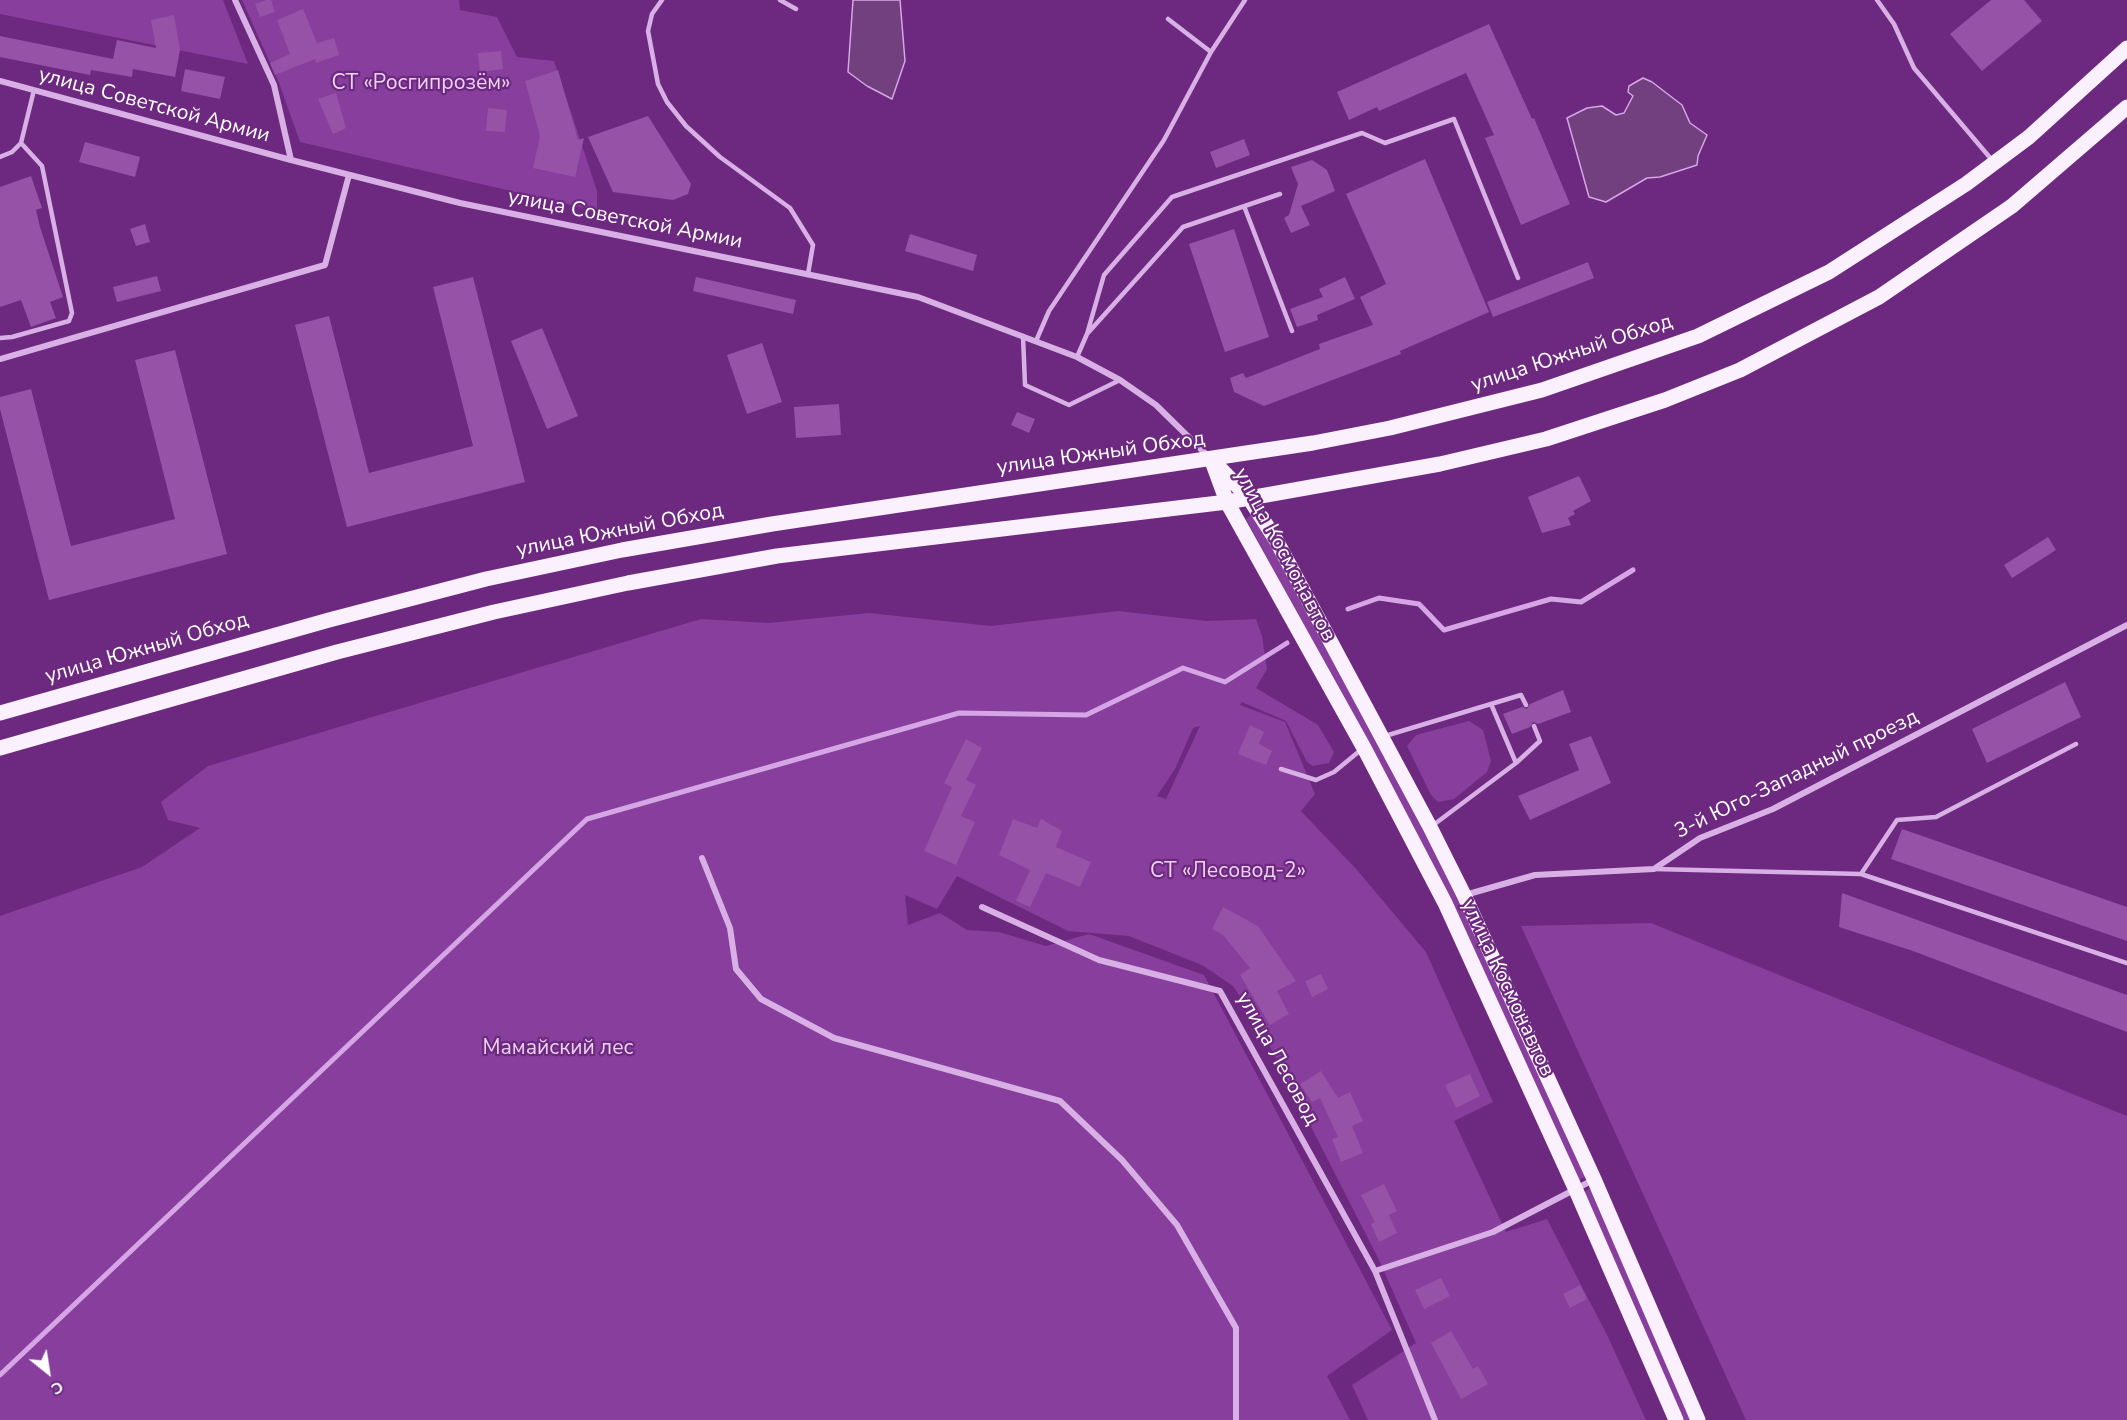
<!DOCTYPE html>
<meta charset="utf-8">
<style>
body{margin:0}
#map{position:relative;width:2127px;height:1420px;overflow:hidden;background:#6d297f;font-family:"Nunito Sans",sans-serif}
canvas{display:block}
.north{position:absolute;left:18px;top:1342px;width:60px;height:60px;-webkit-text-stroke:4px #6d297f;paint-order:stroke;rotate:150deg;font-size:16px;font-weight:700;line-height:24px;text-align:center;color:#fff}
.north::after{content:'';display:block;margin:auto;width:21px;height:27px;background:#fff;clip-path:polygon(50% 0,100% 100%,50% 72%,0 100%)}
</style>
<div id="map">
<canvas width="2127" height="1420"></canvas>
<div class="north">С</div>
</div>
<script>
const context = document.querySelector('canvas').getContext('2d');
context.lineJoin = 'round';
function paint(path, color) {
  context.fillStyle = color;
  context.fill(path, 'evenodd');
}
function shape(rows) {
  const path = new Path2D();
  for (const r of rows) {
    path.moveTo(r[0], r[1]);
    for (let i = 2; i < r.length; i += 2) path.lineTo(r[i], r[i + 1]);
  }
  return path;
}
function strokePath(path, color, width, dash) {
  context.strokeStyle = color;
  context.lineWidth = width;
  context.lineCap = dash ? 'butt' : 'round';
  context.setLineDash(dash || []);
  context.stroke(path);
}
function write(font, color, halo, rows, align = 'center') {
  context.font = font + ' "Nunito Sans",sans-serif';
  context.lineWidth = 4.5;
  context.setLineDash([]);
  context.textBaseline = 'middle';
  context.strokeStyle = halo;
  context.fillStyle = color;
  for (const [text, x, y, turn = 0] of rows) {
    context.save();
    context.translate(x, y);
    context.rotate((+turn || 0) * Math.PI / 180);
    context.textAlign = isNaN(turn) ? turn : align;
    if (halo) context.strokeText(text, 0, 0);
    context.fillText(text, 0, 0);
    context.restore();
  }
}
const green = shape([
 [0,0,223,0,248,64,0,14],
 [242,0,459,0,460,10,497,17,517,57,554,61,597,191,597,211,300,142,279,83],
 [1253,513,1459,897,1587,1175,1585,1177,1579,1180,1368,746,1246,519],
 [1118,611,1207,621,1256,619,1262,636,1267,669,1256,688,1318,725,1334,752,1329,763,1313,766,1307,762,1286,721,1242,702,1240,705,1285,722,1315,794,1301,811,1357,870,1426,952,1493,1102,1454,1121,1506,1232,1547,1219,1608,1337,1646,1420,1368,1420,1352,1385,1416,1343,1378,1258,1260,1027,1233,986,1202,965,1129,936,1068,931,957,876,937,909,905,895,908,925,940,913,967,930,999,932,1046,946,1089,934,1204,975,1392,1330,1327,1376,1350,1420,0,1420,0,916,142,867,200,828,168,820,161,802,208,766,701,619,768,623,869,613,991,626],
 [1200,726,1166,799,1157,796,1175,769,1193,728],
 [1469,721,1483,730,1491,761,1487,772,1454,799,1438,802,1431,795,1407,746,1416,735],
 [1651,923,2127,1116,2127,1420,1746,1420,1521,926],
 [1589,1189,1592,1189,1692,1420,1681,1420,1584,1192]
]);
const water = shape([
 [853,0,900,0,905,61,892,99,867,86,848,72,853,0],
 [1643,78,1652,82,1682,105,1690,123,1707,135,1698,156,1697,165,1660,177,1647,178,1606,202,1589,197,1567,118,1587,108,1602,106,1616,115,1624,113,1633,96,1628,92,1629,86,1643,78]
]);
const stream = shape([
 [1348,609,1379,598,1419,604,1444,630,1551,599,1581,602,1633,570],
 [0,1375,587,819,959,713,1086,715,1183,668,1225,682,1287,643]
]);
const building = shape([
 [267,0,271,0,275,12,260,17,255,4],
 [1991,0,2024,0,2042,21,1982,71,1950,34],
 [303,9,317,43,334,38,339,55,316,63,315,59,275,75,270,63,290,54,277,20],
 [174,15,180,50,175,77,133,69,132,77,91,70,90,75,0,57,0,36,113,59,117,40,156,48,151,20],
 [1489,24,1532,119,1534,118,1570,204,1521,225,1485,138,1494,135,1466,73,1379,111,1377,107,1349,120,1337,92],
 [501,51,503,69,480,72,478,53],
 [185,69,225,77,220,99,181,91],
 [558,70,578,140,584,138,575,177,533,168,540,136,525,81],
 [336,93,346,128,333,134,318,99],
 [488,108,507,110,505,132,486,131],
 [648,116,691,184,688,194,673,200,613,192,588,137],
 [1244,139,1250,155,1216,168,1210,152],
 [85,142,140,157,135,177,79,162],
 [1425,159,1489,312,1400,351,1401,354,1264,406,1234,392,1230,378,1243,373,1246,378,1320,349,1319,344,1373,325,1360,297,1386,284,1346,194],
 [1312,160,1327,170,1335,191,1301,206,1310,225,1291,233,1284,218,1289,215,1298,184,1291,167],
 [31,176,42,208,36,210,40,227,63,297,50,302,56,318,31,327,21,300,0,307,0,187],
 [145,224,150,242,136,246,130,229],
 [1234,229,1269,337,1225,352,1189,244],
 [910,234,977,255,973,271,905,251],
 [1588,262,1594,278,1493,317,1487,302],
 [157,276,161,291,117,302,113,287],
 [473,277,525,482,347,527,295,325,329,316,369,473,473,446,433,287],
 [696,277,796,300,793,314,693,291],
 [1345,277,1355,299,1317,315,1318,320,1297,327,1290,309,1323,297,1319,289],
 [542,328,578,416,547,429,511,341],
 [762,343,782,402,747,414,727,355],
 [175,350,227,554,49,600,0,409,0,397,31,389,71,546,175,519,135,360],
 [839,404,841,435,796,438,794,407],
 [1017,412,1035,419,1029,433,1011,425],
 [1579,476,1591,501,1573,511,1575,514,1568,518,1571,525,1542,533,1528,497],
 [2048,537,2056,550,2012,578,2004,565],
 [2065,682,2081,717,1987,763,1972,729],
 [1563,690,1571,712,1538,724,1533,722,1530,727,1512,734,1503,714,1522,707,1527,709,1530,704],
 [1250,725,1264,732,1259,744,1272,751,1266,765,1238,754],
 [1591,736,1611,783,1530,820,1518,796,1579,770,1569,744],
 [966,739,982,748,966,780,976,785,961,816,975,822,956,865,924,851,952,787,944,783],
 [1013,819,1037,828,1041,819,1062,831,1056,847,1091,862,1080,887,1046,873,1030,907,1016,901,1030,870,999,855],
 [1902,829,2127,907,2127,941,1891,859],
 [1842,893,2127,995,2127,1032,1913,951,1839,927],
 [1223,907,1258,926,1296,981,1277,991,1289,1014,1270,1025,1240,975,1250,968,1223,935,1212,929],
 [1321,974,1328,989,1312,997,1305,981],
 [1321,1071,1338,1098,1350,1092,1363,1121,1352,1126,1363,1153,1341,1162,1332,1139,1338,1137,1320,1098,1312,1102,1300,1084],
 [1470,1074,1480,1096,1456,1108,1445,1085],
 [1384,1184,1397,1211,1389,1215,1397,1233,1379,1242,1371,1224,1375,1222,1361,1195],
 [1441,1278,1450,1296,1424,1309,1415,1290],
 [1580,1285,1587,1299,1570,1308,1563,1294],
 [1451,1331,1473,1369,1478,1366,1488,1384,1461,1399,1431,1343]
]);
const lane = shape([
 [662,0,652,14,648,31,658,84,667,102,686,126,720,157,790,208,813,245,808,274],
 [780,0,796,9],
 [1877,0,1894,24,1914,68,1992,160],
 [1168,19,1211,52],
 [0,157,12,152,21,143,34,90],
 [1244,206,1292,331],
 [1087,334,1104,275,1172,197,1362,133,1385,143,1454,119,1518,278],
 [1023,336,1025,385,1069,405,1120,380],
 [0,338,12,337,69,321,72,313,42,166,21,143],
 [1036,341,1049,311,1164,140,1211,52,1245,0],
 [1077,357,1087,334,1183,227,1280,194],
 [1491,704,1521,695,1526,705],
 [1385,736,1491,704,1516,763,1432,826],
 [1516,763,1540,741,1534,726],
 [1281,769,1316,780,1334,772,1362,749],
 [1654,869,1861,874,2127,963],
 [1861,874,1897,820,1936,817,2076,744]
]);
const street = shape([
 [235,0,274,85,291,160],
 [0,81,291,160,460,203,918,297,1077,357,1120,380,1156,405,1209,457],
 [0,359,325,265,349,175],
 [702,858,730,928,736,969,761,999,834,1038,1060,1101,1122,1160,1177,1225,1236,1328,1236,1420],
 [1465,895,1535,875,1654,869,1700,838,1773,809,2127,625],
 [982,907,1099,960,1220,991,1375,1271,1493,1232,1593,1180],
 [1375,1271,1435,1420]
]);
const primary = shape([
 [1211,459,1249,498,1276,540,1430,827,1464,895,1594,1179,1698,1420],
 [1213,464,1227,502,1364,748,1445,903,1575,1188,1676,1420],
 [0,713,329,620,486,579,622,550,772,524,1313,443,1390,428,1542,390,1698,336,1829,272,1966,184,2029,137,2127,48],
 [0,748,337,652,494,612,628,583,777,556,1227,502,1440,464,1546,439,1665,400,1740,370,1879,297,2012,206,2127,107]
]);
const parkNames = [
 ["СТ «Росгипрозём»",421,84],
 ["СТ «Лесовод-2»",1228,872],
 ["Мамайский лес",558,1049]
];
const streetNames = [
 ["улица Советской Армии",154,106,15],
 ["улица Советской Армии",625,220,11],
 ["улица Южный Обход",1572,354,-18],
 ["улица Южный Обход",1101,454,-8],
 ["улица Южный Обход",620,531,-11],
 ["улица Космонавтов",1284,555,62],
 ["улица Южный Обход",147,649,-16],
 ["3-й Юго-Западный проезд",1797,775,-26],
 ["улица Космонавтов",1507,988,65],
 ["улица Лесовод",1277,1059,61]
];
paint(green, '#873e9c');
paint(water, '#72407f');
strokePath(water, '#d6a5e5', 1.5);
strokePath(stream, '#d6a5e5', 5);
paint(building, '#9552a7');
strokePath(lane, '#d9b0e5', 4.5);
strokePath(street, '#d9b0e5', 6);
strokePath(primary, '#fbf0fd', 15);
write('21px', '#edd3f4', '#6d297f', parkNames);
write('21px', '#fff', '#6d297f', streetNames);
</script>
